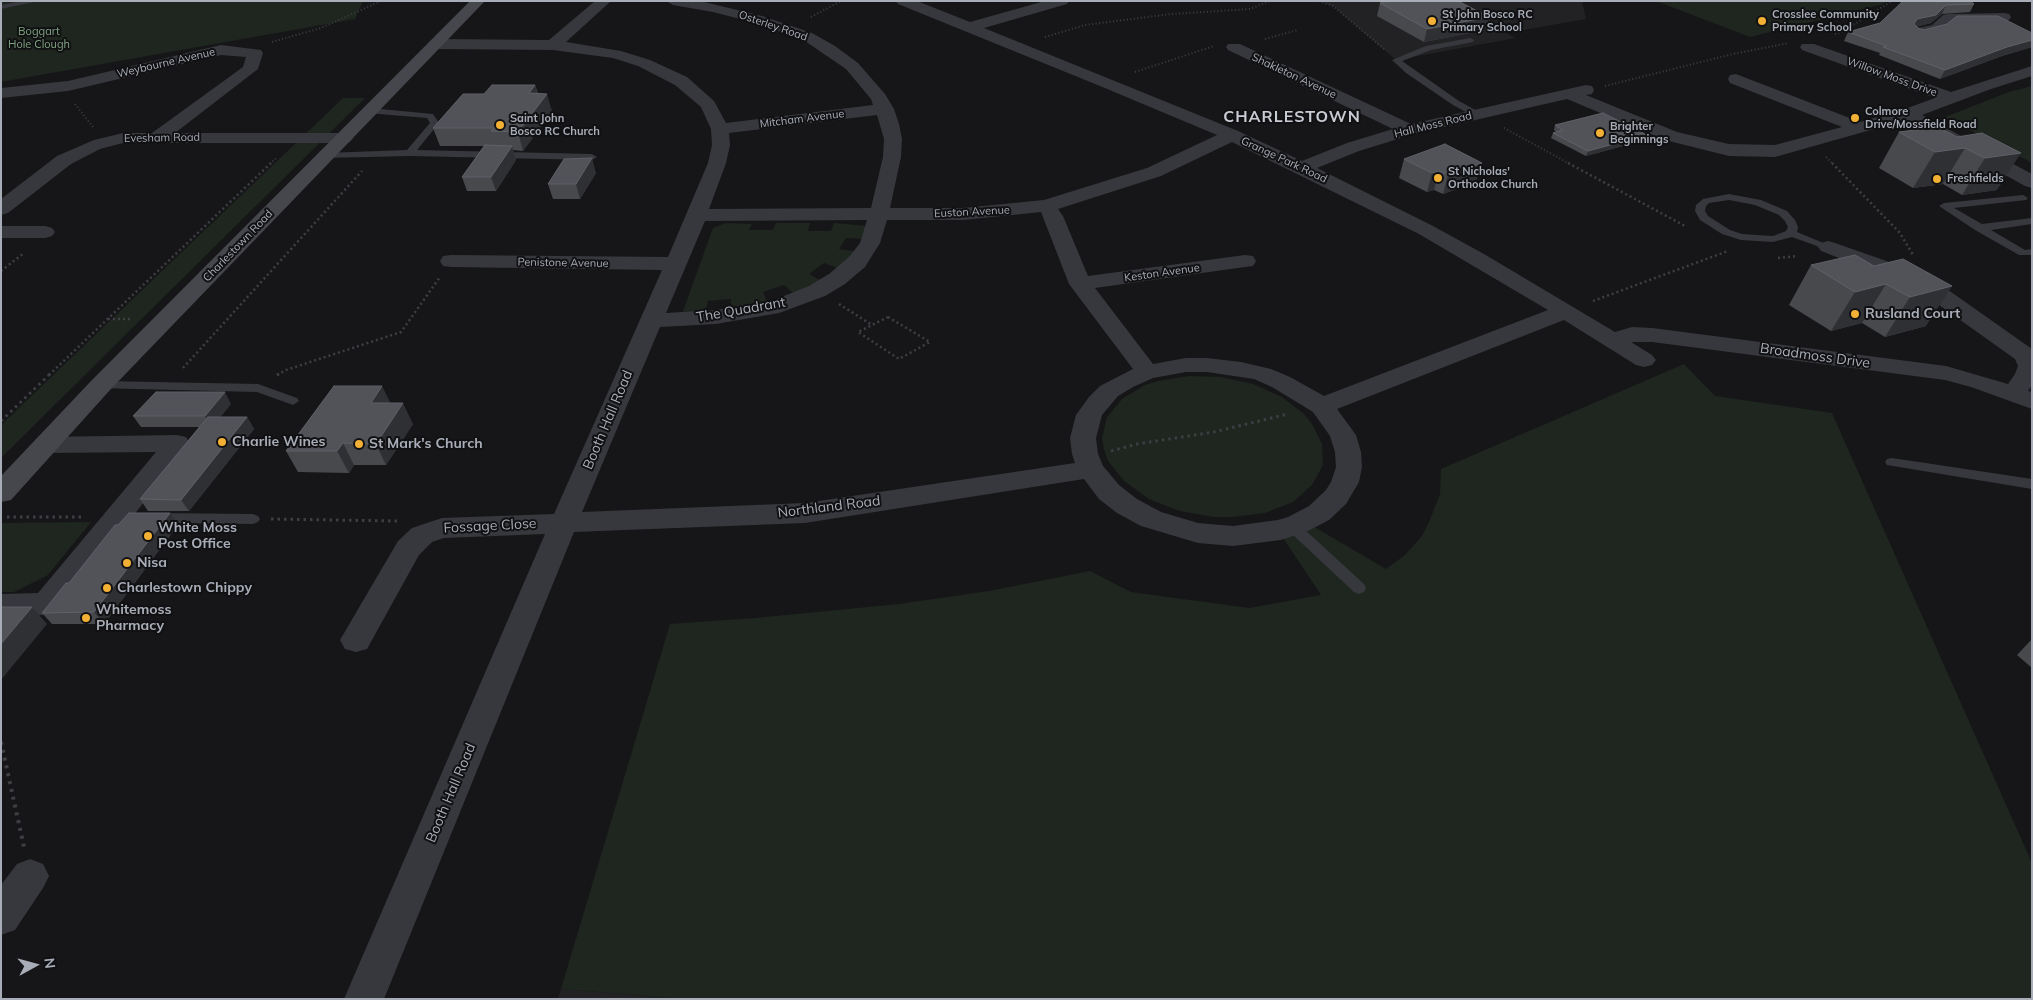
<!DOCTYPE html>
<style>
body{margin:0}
#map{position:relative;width:2033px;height:1000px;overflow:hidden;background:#161618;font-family:Mulish,sans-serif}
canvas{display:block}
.frame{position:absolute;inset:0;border:2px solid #a8adb8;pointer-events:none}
.north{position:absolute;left:10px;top:940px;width:50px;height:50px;-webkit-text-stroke:4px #111113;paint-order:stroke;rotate:83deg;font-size:14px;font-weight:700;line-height:20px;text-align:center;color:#a8adb8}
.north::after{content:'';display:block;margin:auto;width:18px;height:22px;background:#a8adb8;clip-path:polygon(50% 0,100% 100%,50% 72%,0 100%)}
</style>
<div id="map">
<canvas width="2033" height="1000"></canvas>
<div class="frame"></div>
<div class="north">N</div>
</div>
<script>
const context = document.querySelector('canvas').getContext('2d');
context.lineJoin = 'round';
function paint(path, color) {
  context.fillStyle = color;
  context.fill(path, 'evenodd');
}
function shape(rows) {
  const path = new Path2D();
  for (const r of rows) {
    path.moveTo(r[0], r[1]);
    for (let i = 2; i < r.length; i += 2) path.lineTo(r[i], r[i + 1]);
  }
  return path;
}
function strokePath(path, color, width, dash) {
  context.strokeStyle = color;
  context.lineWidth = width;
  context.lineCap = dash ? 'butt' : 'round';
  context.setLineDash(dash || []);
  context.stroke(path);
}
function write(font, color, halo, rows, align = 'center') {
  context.font = font + ' Mulish,sans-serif';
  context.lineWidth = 4;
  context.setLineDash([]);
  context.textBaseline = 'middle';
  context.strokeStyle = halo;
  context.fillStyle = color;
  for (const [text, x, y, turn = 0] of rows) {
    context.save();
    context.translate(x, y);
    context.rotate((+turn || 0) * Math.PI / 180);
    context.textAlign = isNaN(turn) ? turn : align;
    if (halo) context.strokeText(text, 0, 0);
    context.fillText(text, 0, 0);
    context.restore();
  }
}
const built = shape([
 [1319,1,1582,1,1586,19,1506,33,1516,38,1396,60,1333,6],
 [561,989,682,999,558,999]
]);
const green = shape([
 [1,1,363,1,355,19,1,82],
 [1656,1,1886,1,1883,4,1750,37],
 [2032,86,2032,163,1945,117,2009,92],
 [343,98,365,98,1,458,1,425],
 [726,223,752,224,749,230,773,230,776,223,810,223,808,231,831,231,834,223,867,226,866,239,846,238,839,249,860,252,840,269,824,263,809,274,822,281,795,295,784,285,763,292,768,304,731,310,731,299,708,301,705,313,688,314,683,311,713,228],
 [1684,364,1715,396,1832,413,2032,863,2032,999,683,999,561,989,670,624,755,618,899,604,989,591,1090,571,1131,592,1249,608,1321,595,1281,535,1311,525,1386,569,1405,555,1422,536,1429,522,1440,494,1441,469],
 [1189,376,1221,377,1253,384,1282,397,1304,414,1312,424,1322,444,1323,465,1312,485,1293,502,1265,513,1232,517,1214,517,1180,511,1164,505,1149,499,1124,481,1108,461,1104,449,1102,438,1107,417,1122,399,1145,385,1158,381],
 [91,522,48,575,14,592,1,592,1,523]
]);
const pathFar3 = shape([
 [1319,1,1333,6,1384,49],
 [811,17,841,1],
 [1835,34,1840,33,1892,1],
 [1045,37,1085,25,1171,14,1250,9,1270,1],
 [1265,39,1298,30],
 [272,42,321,28,381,1],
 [1135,72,1214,46],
 [1605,86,1733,54,1789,43],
 [75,104,93,127],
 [1504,128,1570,164],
 [1826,157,1833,164],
 [270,164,277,157]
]);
const pathFar2 = shape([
 [1568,163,1685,226],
 [1832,163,1900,233,1913,255],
 [1778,258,1797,256],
 [1,271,24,253],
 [1593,301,1728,251],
 [839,304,872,325],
 [888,317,930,342,899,359,858,332,888,317],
 [108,319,132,319],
 [183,368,362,171],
 [49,375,271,163],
 [277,375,286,370,401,332,440,277]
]);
const pathFar1 = shape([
 [277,375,279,374],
 [1,421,50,374],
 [1111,451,1137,444,1214,432,1288,414],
 [7,517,83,517],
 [271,519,397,521]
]);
const path = shape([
 [1,742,24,847]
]);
const lane = shape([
 [22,1,39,1,1,9,1,5,22,1],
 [1470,38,1474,40,1473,42,1431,50,1402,61,1459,101,1479,112,1479,116,1473,116,1453,105,1406,73,1392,60,1426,46,1470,38],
 [370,108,433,114,439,123,417,150,592,154,597,157,592,160,410,156,323,158,321,156,326,153,407,150,430,123,427,118,367,113,366,111,370,108],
 [1729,194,1761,200,1787,211,1795,220,1798,227,1797,232,1833,247,1828,250,1792,237,1773,242,1741,240,1722,234,1700,220,1695,211,1696,205,1703,199,1729,194],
 [1729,200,1755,205,1779,215,1785,221,1788,227,1786,231,1773,236,1742,234,1730,230,1708,216,1705,211,1706,206,1709,203,1729,200],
 [2023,195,2028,198,2026,200,1954,208,1982,224,2032,218,2032,224,1991,230,2025,250,2032,249,2032,255,2019,255,1975,230,1939,206,1944,203,2023,195],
 [101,381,258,384,297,398,299,401,293,405,257,392,97,388,95,385,101,381],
 [1892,458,2032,479,2032,489,1887,465,1885,462,1887,459,1892,458],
 [155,513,253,514,258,516,260,519,258,522,253,524,155,523,150,521,148,518,150,515,155,513],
 [1298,519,1303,521,1304,529,1364,584,1366,588,1364,592,1359,594,1354,592,1292,534,1290,530,1291,524,1293,521,1298,519]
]);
const street = shape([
 [595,1,611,1,566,42,621,51,650,60,687,77,714,101,726,123,873,105,871,99,846,69,802,39,752,22,713,12,673,5,666,1,700,1,762,16,812,33,835,46,858,63,885,94,894,109,899,124,902,139,901,157,890,208,963,208,1044,200,1147,168,1217,135,1100,86,898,4,896,1,917,1,970,22,1045,1,1069,1,1067,4,984,28,1238,131,1302,161,1347,143,1393,129,1228,50,1226,47,1228,44,1240,44,1411,124,1586,85,1592,86,1594,90,1592,94,1586,95,1677,132,1729,144,1775,145,1842,127,1730,83,1728,79,1730,75,1736,74,1860,122,1902,110,1935,98,1802,50,1800,47,1802,44,1814,44,1951,92,2032,66,2032,76,1991,89,1922,115,2032,174,2032,188,2025,186,1906,120,1775,157,1729,156,1665,140,1567,99,1414,134,1359,151,1317,168,1433,226,1484,254,1615,332,1632,327,1652,328,1946,366,2008,384,2015,374,2018,366,2015,359,1928,297,1896,280,1821,251,1818,247,1821,243,1828,241,1835,243,1912,270,1944,287,2032,349,2032,385,2028,391,2032,392,2032,409,1971,387,1945,380,1652,342,1631,342,1652,355,1656,360,1652,365,1644,367,1636,365,1564,320,1337,409,1356,435,1361,452,1362,467,1359,482,1346,504,1329,520,1308,531,1281,540,1233,546,1198,543,1141,526,1117,513,1099,499,1084,479,805,523,574,532,384,999,344,999,545,534,444,538,432,542,419,555,367,649,356,652,345,649,340,640,398,541,412,528,442,518,554,514,662,270,451,267,443,266,440,261,443,256,451,255,668,257,708,163,712,145,711,129,701,107,675,85,638,66,613,58,553,50,436,49,430,47,428,44,430,41,436,39,549,40,595,1],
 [877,115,884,139,883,157,871,208,709,209,726,163,730,145,729,133,877,115],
 [1232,142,1419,234,1548,310,1324,396,1290,377,1271,369,1241,362,1207,358,1186,358,1153,364,1095,288,1245,267,1253,266,1256,261,1253,256,1245,255,1088,276,1063,216,1058,209,1161,176,1232,142],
 [1041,212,1069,284,1133,369,1100,386,1089,397,1076,415,1070,438,1072,454,1075,463,805,503,582,512,660,327,716,324,779,313,825,296,845,284,865,267,880,243,887,220,963,220,1041,212],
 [867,220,860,243,849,257,829,274,809,286,774,300,716,310,666,313,705,221,867,220],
 [1186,372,1207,372,1254,379,1272,387,1313,412,1330,436,1335,452,1336,467,1331,482,1326,490,1309,506,1288,517,1278,520,1233,526,1198,523,1161,512,1137,499,1119,485,1103,466,1098,454,1096,438,1102,415,1118,396,1133,387,1153,378,1186,372],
 [2004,13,2009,14,2011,17,2009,20,1952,22,1942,31,1919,37,1914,35,1911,32,1914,29,1932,25,1943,15,1948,14,2004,13],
 [221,45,261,50,263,53,258,69,175,133,344,133,350,134,353,138,350,142,344,143,123,143,100,149,71,164,8,213,1,215,1,199,57,156,94,140,123,133,152,133,243,67,246,57,221,55,68,91,1,98,1,88,68,81,221,45],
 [1,226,45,226,52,228,55,232,52,236,45,238,1,238,1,226],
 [177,435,186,437,190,443,186,449,57,612,46,615,1,616,1,594,38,593,156,452,45,453,36,451,32,445,36,439,45,437,177,435],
 [30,859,43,864,49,876,43,888,15,930,1,935,1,885,17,864,30,859]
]);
const secondary = shape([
 [470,1,485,1,110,390,11,500,1,502,1,476,92,380,470,1]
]);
const wall = shape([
 [1903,1,1974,4,1970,12,1942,14,1931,23,1916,27,1918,28,1924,30,2032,33,2032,47,2002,56,1940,79,1879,55,1880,53,1844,41,1848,32,1880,23],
 [1380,3,1486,30,1424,42,1377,16],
 [535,85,538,93,552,111,523,151,513,150,516,160,496,191,467,191,462,177,484,146,440,146,433,128,484,94],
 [1555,125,1645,140,1586,156,1551,138,1553,133,1556,132,1554,130],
 [1899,132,1957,137,1982,133,1997,190,1962,195,1943,184,1913,188,1879,168],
 [1404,159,1476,182,1443,194,1434,190,1427,192,1399,178],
 [596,173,580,199,553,199,548,184],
 [1903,259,1926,326,1885,337,1862,323,1831,331,1789,305,1811,265,1874,266],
 [390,403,413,424,386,465,354,465,349,473,298,472,286,451],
 [231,404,220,417,247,417,254,429,189,511,148,511,140,499,199,427,141,427,133,416],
 [178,525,104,624,52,624,42,613,69,583],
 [2032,639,2032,668,2017,655]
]);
const shadedWall = shape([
 [1946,5,1942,14,1931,23,1913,28,1914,24,1917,19],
 [1489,17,1486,30,1424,42,1427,29],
 [2032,40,2032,47,2002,56,1940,79,1945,70,2007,47],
 [535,85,540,102,547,94,552,111,523,151,518,132,529,93],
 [1647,135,1645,140,1586,156,1588,151],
 [512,146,516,160,496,191,491,177],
 [1965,148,1943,184,1913,188,1935,152],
 [2021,153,1997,190,1962,195,1985,158],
 [592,158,596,173,580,199,576,184],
 [1482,163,1476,182,1443,194,1448,175],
 [1439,171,1434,190,1427,192,1432,173],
 [1886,284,1862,323,1831,331,1855,292],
 [1952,286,1926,326,1885,337,1910,297],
 [382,386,393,408,371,403],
 [225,392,231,404,212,428,205,416],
 [403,403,413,424,386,465,376,444],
 [247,417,254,429,189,511,181,500],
 [343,443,354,465,349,473,337,451],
 [170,513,178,525,104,624,94,612],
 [32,607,47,624,1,680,1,644]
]);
const building = shape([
 [1390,1,1458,1,1489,17,1427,29,1380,3,1390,1],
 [1903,1,1970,1,1974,4,1946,5,1936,15,1917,19,1914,24,1918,28,1924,30,1947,24,1957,16,1998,16,2032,33,2032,40,2007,47,1945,70,1883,47,1887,46,1848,32,1880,23,1903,1],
 [492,85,535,85,529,93,547,94,518,132,491,131,494,128,433,128,463,94,484,94,492,85],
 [1603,113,1647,135,1588,151,1553,133,1563,130,1555,125,1603,113],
 [1938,127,1957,137,1982,133,2021,153,1985,158,1965,148,1935,152,1899,132,1938,127],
 [1445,144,1482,163,1448,175,1439,171,1432,173,1404,159,1445,144],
 [485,145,512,146,491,177,462,177,485,145],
 [592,158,576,184,548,184,564,159,592,158],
 [1855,255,1874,266,1903,259,1952,286,1910,297,1886,284,1855,292,1811,265,1855,255],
 [334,386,382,386,371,403,403,403,376,444,343,443,337,451,286,451,334,386],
 [156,392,225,392,205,416,133,416,156,392],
 [208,417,247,417,181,500,140,499,208,417],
 [129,513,170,513,94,612,42,613,66,583,69,583,115,525,118,525,129,513],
 [1,607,32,607,1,644,1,607]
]);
const markers = [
 [1432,21,5,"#f2b134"],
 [1762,21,5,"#f2b134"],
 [1855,118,5,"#f2b134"],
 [500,125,5,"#f2b134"],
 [1600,133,5,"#f2b134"],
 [1438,178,5,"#f2b134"],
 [1937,179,5,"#f2b134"],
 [1855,314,5,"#f2b134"],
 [222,442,5,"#f2b134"],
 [359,444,5,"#f2b134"],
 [148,536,5,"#f2b134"],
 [127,563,5,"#f2b134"],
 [107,588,5,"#f2b134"],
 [86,618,5,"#f2b134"]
];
const farPoinames = [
 ["St John Bosco RC",1442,15],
 ["Primary School",1442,28],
 ["Crosslee Community",1772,15],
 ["Primary School",1772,28],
 ["Colmore",1865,112],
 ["Drive/Mossfield Road",1865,125],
 ["Saint John",510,119],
 ["Bosco RC Church",510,132],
 ["Brighter",1610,127],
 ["Beginnings",1610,140],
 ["St Nicholas'",1448,172],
 ["Orthodox Church",1448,185],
 ["Freshfields",1947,179]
];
const farStreetnames = [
 ["Osterley Road",773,26,19],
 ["Weybourne Avenue",166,63,-13],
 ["Shakleton Avenue",1294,76,25],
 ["Willow Moss Drive",1892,77,20],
 ["Mitcham Avenue",802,119,-7],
 ["Hall Moss Road",1433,125,-14],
 ["Evesham Road",162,138,-1],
 ["Grange Park Road",1284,160,25],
 ["Euston Avenue",972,212,-3],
 ["Charlestown Road",238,246,-46],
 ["Penistone Avenue",563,263,1],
 ["Keston Avenue",1162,273,-8]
];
const farParknames = [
 ["Boggart",39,32],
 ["Hole Clough",39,45]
];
const streetNames = [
 ["The Quadrant",741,310,-10],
 ["Broadmoss Drive",1815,356,8],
 ["Booth Hall Road",608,420,-67],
 ["Northland Road",829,507,-7],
 ["Fossage Close",490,526,-3],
 ["Booth Hall Road",451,793,-67]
];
const poiNames = [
 ["Rusland Court",1865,314],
 ["Charlie Wines",232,442],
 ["St Mark's Church",369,444],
 ["White Moss",158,528],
 ["Post Office",158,544],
 ["Nisa",137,563],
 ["Charlestown Chippy",117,588],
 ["Whitemoss",96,610],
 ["Pharmacy",96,626]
];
const farDistrictnames = [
 ["CHARLESTOWN",1292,117]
];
paint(built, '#222225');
paint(green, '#1e261f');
strokePath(pathFar3, '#3d3f44', 2, [1, 2.5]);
strokePath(pathFar2, '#3d3f44', 2.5, [2, 3]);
strokePath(pathFar1, '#3d3f44', 3, [2.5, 4]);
strokePath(path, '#3d3f44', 4, [3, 5]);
paint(lane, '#37383d');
paint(street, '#37383d');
paint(secondary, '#45474d');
paint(wall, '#47494d');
paint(shadedWall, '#2f3033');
paint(building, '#525359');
strokePath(building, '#5f6168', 1);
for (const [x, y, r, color] of markers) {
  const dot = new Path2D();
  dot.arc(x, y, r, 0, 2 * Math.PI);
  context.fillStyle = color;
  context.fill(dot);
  strokePath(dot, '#111113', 2);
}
write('bold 11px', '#a8adb8', '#111113', farPoinames, 'left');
write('11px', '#a8adb8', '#111113', farStreetnames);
write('11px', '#7fa381', '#111113', farParknames);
write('14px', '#a8adb8', '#111113', streetNames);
write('bold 14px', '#a8adb8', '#111113', poiNames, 'left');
context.letterSpacing = '1px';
write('bold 16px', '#c9ccd4', '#111113', farDistrictnames);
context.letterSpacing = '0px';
</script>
